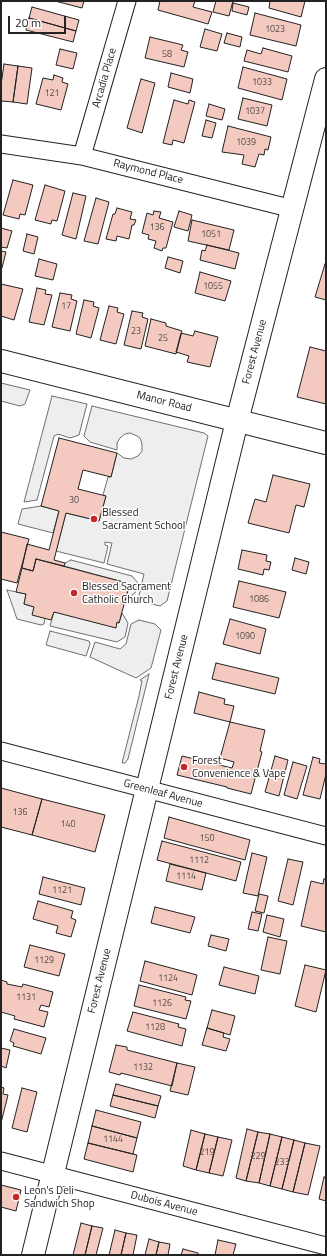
<!DOCTYPE html>
<style>
body{margin:0}
#map{position:relative;width:327px;height:1256px;overflow:hidden;background:#fff;font-family:"Titillium Web",sans-serif}
canvas{display:block}
.frame{position:absolute;inset:0;border:2px solid #222;pointer-events:none}
.scale{position:absolute;left:8px;top:16px;width:58px;height:18px;box-sizing:border-box;border:2px solid #222;border-top:0;padding-left:5px;font-size:12px;line-height:14px;white-space:nowrap;color:#222;-webkit-text-stroke:3px #fff;paint-order:stroke}
</style>
<div id="map">
<canvas width="327" height="1256"></canvas>
<div class="frame"></div>
<div class="scale">20 m</div>
</div>
<script>
const context = document.querySelector('canvas').getContext('2d');
context.lineJoin = 'round';
function paint(path, color) {
  context.fillStyle = color;
  context.fill(path, 'evenodd');
}
function shape(rows) {
  const path = new Path2D();
  for (const r of rows) {
    path.moveTo(r[0], r[1]);
    for (let i = 2; i < r.length; i += 2) path.lineTo(r[i], r[i + 1]);
  }
  return path;
}
function strokePath(path, color, width, dash) {
  context.strokeStyle = color;
  context.lineWidth = width;
  context.lineCap = dash ? 'butt' : 'round';
  context.setLineDash(dash || []);
  context.stroke(path);
}
function write(font, color, halo, rows, align = 'center') {
  context.font = font + ' "Titillium Web",sans-serif';
  context.lineWidth = 3;
  context.setLineDash([]);
  context.textBaseline = 'middle';
  context.strokeStyle = halo;
  context.fillStyle = color;
  for (const [text, x, y, turn = 0] of rows) {
    context.save();
    context.translate(x, y);
    context.rotate((+turn || 0) * Math.PI / 180);
    context.textAlign = isNaN(turn) ? turn : align;
    if (halo) context.strokeText(text, 0, 0);
    context.fillText(text, 0, 0);
    context.restore();
  }
}
const green = shape([
 [1,383,30,390,25,404,20,406,1,401,1,383],
 [52,396,87,404,79,435,70,438,58,434,54,436,37,500,24,502,52,396],
 [92,406,204,433,208,436,167,601,160,606,143,602,139,595,144,574,107,564,112,543,105,542,105,545,108,546,104,563,56,551,66,513,99,521,106,496,103,495,108,477,111,477,117,453,124,458,131,459,138,456,142,451,142,444,140,438,137,436,130,433,125,434,120,438,117,443,117,450,90,442,84,436,92,406],
 [41,506,59,511,53,533,18,524,22,509,41,506],
 [71,560,132,576,138,583,135,593,125,601,128,591,125,589,127,583,64,566,65,563,71,560],
 [7,590,26,594,24,604,34,607,45,618,44,624,41,625,17,619,7,590],
 [54,612,119,623,122,613,128,623,125,637,117,642,50,626,54,612],
 [139,620,155,624,161,630,151,668,136,678,90,657,95,642,120,649,126,644,131,624,139,620],
 [50,631,89,641,90,644,86,656,46,645,50,631],
 [149,674,128,759,125,763,122,763,139,696,142,681,140,680,149,674]
]);
const building = shape([
 [55,1,84,1,82,8,55,1],
 [160,1,195,1,193,7,212,12,208,24,158,10,160,1],
 [216,1,233,1,229,16,213,12,216,1],
 [270,1,305,1,301,17,269,8,270,1],
 [233,3,249,7,247,15,232,11,233,3],
 [32,7,79,20,76,31,29,18,32,7],
 [255,13,301,25,296,46,250,35,255,13],
 [29,18,76,31,73,42,26,30,29,18],
 [205,29,222,34,217,51,200,47,205,29],
 [227,33,242,37,240,47,224,43,227,33],
 [150,37,183,45,181,50,188,52,184,67,145,58,150,37],
 [263,48,292,56,288,72,244,61,247,50,261,54,263,48],
 [60,49,77,53,73,69,56,65,60,49],
 [4,64,18,66,13,102,1,101,1,85,4,64],
 [18,66,32,68,27,104,13,102,18,66],
 [243,67,287,79,282,100,238,88,243,67],
 [171,73,193,79,190,93,168,87,171,73],
 [54,75,63,78,62,82,68,84,61,110,36,104,43,78,53,80,54,75],
 [141,79,155,83,142,133,127,128,141,79],
 [243,98,272,105,267,126,238,119,243,98],
 [174,100,188,104,189,100,195,102,184,143,173,140,172,145,163,143,174,100],
 [209,104,225,109,222,120,206,116,209,104],
 [206,120,216,123,212,138,202,136,206,120],
 [228,126,271,137,268,150,265,149,264,155,259,154,255,167,242,164,244,155,222,152,228,126],
 [13,180,33,185,25,215,20,214,19,219,3,215,13,180],
 [45,185,65,191,57,221,52,220,51,224,35,220,45,185],
 [73,193,86,196,76,239,62,235,73,193],
 [96,198,109,202,98,244,84,241,96,198],
 [117,208,132,212,130,219,136,220,134,225,132,225,129,239,117,236,116,241,106,239,113,214,115,214,117,208],
 [154,211,161,212,159,218,173,222,166,248,163,248,162,251,154,248,156,241,148,239,149,235,142,233,147,213,153,215,154,211],
 [179,211,192,215,188,231,174,227,179,211],
 [192,220,234,230,229,250,188,241,192,220],
 [1,228,12,231,7,248,1,247,1,228],
 [27,234,38,237,34,254,23,251,27,234],
 [207,245,239,253,235,269,200,260,202,250,205,251,207,245],
 [1,251,6,252,2,268,1,268,1,251],
 [168,257,183,261,180,273,165,268,168,257],
 [39,259,57,264,53,280,35,276,39,259],
 [325,264,326,264,326,300,315,297,325,264],
 [200,272,231,281,225,301,195,293,200,272],
 [1,284,23,289,14,320,1,316,1,284],
 [37,288,46,290,45,294,52,295,44,325,29,322,37,288],
 [60,293,72,295,71,299,77,301,70,331,52,327,60,293],
 [84,300,94,302,93,306,99,308,91,338,76,334,84,300],
 [109,306,118,308,117,312,124,314,116,344,100,340,109,306],
 [132,311,143,313,142,317,148,319,141,349,124,345,132,311],
 [151,319,166,323,166,326,182,331,176,354,145,346,151,319],
 [195,331,218,337,210,367,187,362,189,356,176,352,181,333,193,336,195,331],
 [310,347,326,351,326,404,297,397,310,347],
 [59,438,117,453,111,477,83,470,78,489,106,496,99,521,66,513,54,560,65,563,64,566,36,559,33,571,22,568,27,544,49,550,59,511,41,506,59,438],
 [273,475,310,484,304,507,296,505,289,533,248,523,255,499,266,502,273,475],
 [1,532,29,539,17,583,1,579,1,532],
 [242,550,267,555,266,561,271,562,269,570,264,569,263,575,238,569,242,550],
 [295,558,309,562,306,574,292,570,295,558],
 [36,559,127,583,125,589,128,590,119,623,117,622,116,628,54,612,51,620,32,615,34,607,24,604,26,594,16,592,22,568,33,571,36,559],
 [239,581,286,592,279,618,233,607,239,581],
 [230,619,266,629,260,654,223,644,230,619],
 [216,663,279,678,275,694,212,679,216,663],
 [199,692,225,699,224,704,234,706,230,722,194,713,199,692],
 [230,722,265,730,260,751,262,752,251,794,227,788,227,787,177,775,182,756,232,768,234,762,220,758,230,722],
 [275,756,288,760,279,796,265,792,275,756],
 [313,757,320,759,319,763,326,764,326,774,320,799,303,795,313,757],
 [293,762,307,766,297,799,284,795,293,762],
 [1,788,42,799,32,835,1,827,1,788],
 [42,799,105,815,95,852,32,835,42,799],
 [169,817,250,840,245,860,164,838,169,817],
 [162,841,241,862,236,881,157,860,162,841],
 [252,853,267,857,258,896,243,893,252,853],
 [288,859,303,862,293,905,278,901,288,859],
 [170,864,206,873,202,890,166,881,170,864],
 [43,877,85,888,81,905,39,894,43,877],
 [324,879,326,879,326,932,301,926,311,881,323,884,324,879],
 [259,894,268,896,264,913,255,911,259,894],
 [38,901,73,911,71,918,76,920,71,937,56,933,58,926,33,919,38,901],
 [155,907,195,917,190,933,151,923,155,907],
 [252,912,262,914,258,931,248,929,252,912],
 [267,915,284,919,280,937,263,932,267,915],
 [211,935,229,939,226,951,208,946,211,935],
 [268,937,287,941,280,974,261,970,268,937],
 [30,945,65,954,59,976,24,967,30,945],
 [145,961,197,975,192,995,140,981,145,961],
 [305,965,326,970,316,1012,295,1006,305,965],
 [224,967,259,976,255,994,219,985,224,967],
 [1,980,7,982,7,984,22,987,23,984,53,992,49,1007,41,1005,39,1010,48,1012,44,1027,14,1019,15,1016,1,1012,1,980],
 [139,985,186,997,185,1000,191,1001,186,1019,134,1006,139,985],
 [212,1010,235,1016,230,1035,207,1028,212,1010],
 [133,1012,179,1024,178,1027,186,1029,182,1046,127,1031,133,1012],
 [207,1028,224,1033,223,1037,230,1039,226,1051,202,1045,207,1028],
 [14,1029,46,1038,41,1054,13,1046,14,1043,10,1041,14,1029],
 [116,1045,127,1047,127,1050,177,1063,172,1086,121,1073,120,1075,109,1072,116,1045],
 [1,1048,10,1050,6,1068,1,1066,1,1048],
 [177,1063,195,1067,188,1095,170,1091,177,1063],
 [116,1084,161,1096,158,1106,113,1095,116,1084],
 [1,1087,4,1088,3,1094,8,1095,1,1123,1,1087],
 [22,1088,37,1092,27,1132,12,1128,22,1088],
 [113,1095,158,1106,155,1118,110,1106,113,1095],
 [96,1110,141,1122,137,1138,92,1126,96,1110],
 [92,1126,137,1138,133,1154,88,1143,92,1126],
 [247,1129,258,1132,246,1181,236,1178,247,1129],
 [191,1130,205,1134,196,1170,183,1166,191,1130],
 [258,1132,270,1134,259,1183,246,1181,258,1132],
 [205,1134,218,1137,209,1173,196,1170,205,1134],
 [270,1134,282,1137,270,1186,259,1183,270,1134],
 [218,1137,232,1140,223,1176,209,1173,218,1137],
 [282,1137,294,1140,282,1189,270,1186,282,1137],
 [294,1140,305,1143,293,1192,282,1189,294,1140],
 [88,1143,137,1155,133,1172,84,1159,88,1143],
 [305,1143,320,1146,308,1195,293,1192,305,1143],
 [324,1177,326,1178,326,1201,319,1199,324,1177],
 [1,1185,21,1190,16,1211,1,1207,1,1185],
 [81,1223,92,1226,85,1255,73,1255,81,1223],
 [92,1226,103,1228,96,1255,85,1255,92,1226],
 [115,1230,126,1233,121,1255,109,1255,115,1230],
 [126,1233,137,1235,133,1255,121,1255,126,1233],
 [149,1239,159,1242,156,1255,145,1255,149,1239],
 [218,1240,236,1244,233,1255,215,1255,218,1240],
 [159,1242,170,1244,168,1255,156,1255,159,1242],
 [183,1249,198,1253,198,1255,181,1255,183,1249]
]);
const street = shape([
 [1,144,82,156,293,209],
 [82,156,127,1],
 [1,751,326,836],
 [1,1161,326,1246]
]);
const secondary = shape([
 [1,361,326,443],
 [33,1255,237,421,326,79]
]);
const markers = [
 [94,519,4,"#c62828"],
 [74,593,4,"#c62828"],
 [184,767,4,"#c62828"],
 [16,1197,4,"#c62828"]
];
const numberNames = [
 ["1023",275,30],
 ["58",167,55],
 ["1033",262,83],
 ["121",52,94],
 ["1037",255,112],
 ["1039",246,143],
 ["136",157,228],
 ["1051",211,235],
 ["1055",213,287],
 ["17",66,307],
 ["23",136,332],
 ["25",163,339],
 ["30",74,501],
 ["1086",259,600],
 ["1090",245,637],
 ["136",20,813],
 ["140",68,825],
 ["150",207,839],
 ["1112",199,861],
 ["1114",186,877],
 ["1121",62,891],
 ["1129",44,961],
 ["1124",168,979],
 ["1131",26,998],
 ["1126",162,1004],
 ["1128",155,1028],
 ["1132",143,1068],
 ["1144",113,1140],
 ["219",207,1153],
 ["229",258,1157],
 ["233",282,1163]
];
const streetNames = [
 ["Arcadia Place",105,78,-74],
 ["Raymond Place",148,172,14],
 ["Forest Avenue",255,352,-75],
 ["Manor Road",164,402,14],
 ["Forest Avenue",177,667,-76],
 ["Greenleaf Avenue",163,794,15],
 ["Forest Avenue",100,981,-76],
 ["Dubois Avenue",164,1204,15]
];
const poiNames = [
 ["Blessed",102,513],
 ["Sacrament School",102,526],
 ["Blessed Sacrament",82,587],
 ["Catholic Church",82,600],
 ["Forest",192,761],
 ["Convenience & Vape",192,774],
 ["Leon's Deli",24,1191],
 ["Sandwich Shop",24,1204]
];
paint(green, '#eee');
strokePath(green, '#6f6f6f', 1);
paint(building, '#f3c9c0');
strokePath(building, '#222', 1);
strokePath(street, '#222', 19);
strokePath(secondary, '#222', 24);
strokePath(street, '#fff', 17);
strokePath(secondary, '#fff', 22);
for (const [x, y, r, color] of markers) {
  const dot = new Path2D();
  dot.arc(x, y, r, 0, 2 * Math.PI);
  context.fillStyle = color;
  context.fill(dot);
  strokePath(dot, '#fff', 1.5);
}
write('9px', '#564c4a', null, numberNames);
write('11px', '#222', '#fff', streetNames);
write('11px', '#222', '#fff', poiNames, 'left');
</script>
